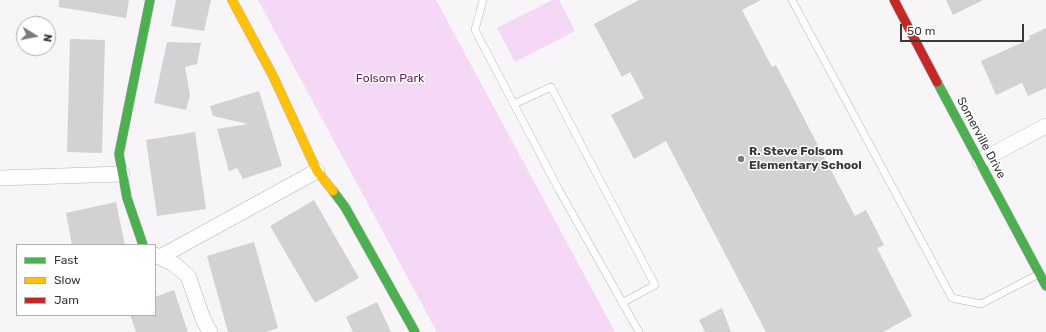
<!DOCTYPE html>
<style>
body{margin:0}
#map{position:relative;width:1046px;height:332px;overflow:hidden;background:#f7f5f7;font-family:Rubik,sans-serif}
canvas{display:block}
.legend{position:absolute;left:16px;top:244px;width:140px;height:72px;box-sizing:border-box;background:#fff;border:1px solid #b0b0b0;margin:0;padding:5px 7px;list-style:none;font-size:12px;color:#3a393a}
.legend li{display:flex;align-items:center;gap:8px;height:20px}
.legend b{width:20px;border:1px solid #b0b0b0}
.north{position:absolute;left:16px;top:16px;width:40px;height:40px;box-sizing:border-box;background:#fff;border:1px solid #b0b0b0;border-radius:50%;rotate:100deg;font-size:11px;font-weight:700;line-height:16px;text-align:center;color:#3a393a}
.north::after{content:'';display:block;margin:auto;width:14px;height:18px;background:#7c7b7c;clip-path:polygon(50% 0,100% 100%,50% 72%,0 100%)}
.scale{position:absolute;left:900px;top:24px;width:124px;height:18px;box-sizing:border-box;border:2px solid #3a393a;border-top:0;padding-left:5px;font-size:12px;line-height:14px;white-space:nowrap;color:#3a393a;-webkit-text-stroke:3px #fff;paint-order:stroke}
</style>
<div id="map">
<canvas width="1046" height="332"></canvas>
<ul class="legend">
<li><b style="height:5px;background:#4caf50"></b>Fast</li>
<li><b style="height:5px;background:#ffc107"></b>Slow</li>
<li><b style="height:5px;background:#c62828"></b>Jam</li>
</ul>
<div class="north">N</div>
<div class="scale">50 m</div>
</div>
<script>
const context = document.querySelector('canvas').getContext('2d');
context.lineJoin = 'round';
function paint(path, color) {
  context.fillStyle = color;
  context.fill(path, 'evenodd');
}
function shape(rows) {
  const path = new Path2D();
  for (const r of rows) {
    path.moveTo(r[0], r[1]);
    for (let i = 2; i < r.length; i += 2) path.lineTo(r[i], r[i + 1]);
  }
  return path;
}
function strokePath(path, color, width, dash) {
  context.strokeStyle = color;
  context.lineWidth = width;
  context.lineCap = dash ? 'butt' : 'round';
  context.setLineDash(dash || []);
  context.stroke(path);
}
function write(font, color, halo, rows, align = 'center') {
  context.font = font + ' Rubik,sans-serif';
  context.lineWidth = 3;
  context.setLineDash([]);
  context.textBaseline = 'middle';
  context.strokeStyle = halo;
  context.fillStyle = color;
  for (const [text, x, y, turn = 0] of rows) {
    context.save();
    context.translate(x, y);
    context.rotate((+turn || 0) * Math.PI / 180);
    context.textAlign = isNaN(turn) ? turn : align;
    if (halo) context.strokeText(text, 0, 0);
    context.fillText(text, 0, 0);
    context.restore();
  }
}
const green = shape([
 [258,0,436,0,615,332,437,332],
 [552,0,559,0,575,31,515,62,497,28]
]);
const building = shape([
 [59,0,129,0,126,18,59,7],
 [176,0,211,0,204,31,171,26],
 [639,0,761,0,742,10,772,67,776,65,855,216,866,210,884,245,877,248,912,316,883,332,766,332,666,141,634,159,611,115,644,98,630,72,622,77,594,24],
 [946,0,983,0,953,15],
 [1046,28,1046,88,1028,96,1022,83,996,95,981,61,1030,39,1029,36],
 [70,39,105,40,102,153,67,152],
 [167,42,201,43,197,64,185,67,190,95,186,110,154,103],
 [259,91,282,166,243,179,237,168,229,171,217,129,248,124,213,116,210,106],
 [195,132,206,209,157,216,146,140],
 [314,200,359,278,315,303,270,226],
 [116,202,125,245,72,245,66,213],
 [254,242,278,328,266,332,228,332,207,256],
 [174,290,188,332,136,332,130,315,155,315,155,297],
 [377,302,391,332,353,332,346,317],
 [722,308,731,332,705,332,699,320]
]);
const lane = shape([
 [483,0,475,30,559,190,639,332],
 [792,0,952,298,981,304,1037,275],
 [514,104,551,87,655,285,622,303]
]);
const street = shape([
 [980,161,1046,126],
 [0,178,122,174],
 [155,255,174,264,188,276,203,319,210,332],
 [160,257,317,171]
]);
const fast = shape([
 [937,82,1046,286],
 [333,191,345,207,415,332],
 [143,245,127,198,119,154,150,0]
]);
const slow = shape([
 [232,0,273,76,317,171,333,191]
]);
const jam = shape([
 [894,0,937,82]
]);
const markers = [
 [741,159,4,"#7c7b7c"]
];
const parkNames = [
 ["Folsom Park",390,79]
];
const streetNames = [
 ["Somerville Drive",981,138,62]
];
const poiNames = [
 ["R. Steve Folsom",749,152],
 ["Elementary School",749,166]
];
paint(green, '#f4d8f5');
paint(building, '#d3d1d3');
strokePath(lane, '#b6b4b6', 8);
strokePath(street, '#b6b4b6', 16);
strokePath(fast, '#b6b4b6', 10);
strokePath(slow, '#b6b4b6', 10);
strokePath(jam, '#b6b4b6', 10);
strokePath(lane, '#fefefe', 7);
strokePath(street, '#fefefe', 15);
strokePath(fast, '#4caf50', 9);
strokePath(slow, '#ffc107', 9);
strokePath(jam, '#c62828', 9);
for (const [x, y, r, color] of markers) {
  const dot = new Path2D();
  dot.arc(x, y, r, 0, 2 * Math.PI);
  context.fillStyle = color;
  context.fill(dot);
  strokePath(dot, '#fff', 1.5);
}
write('12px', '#602363', '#fff', parkNames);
write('12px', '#3a393a', '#fff', streetNames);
write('bold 12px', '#3a393a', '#fff', poiNames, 'left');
</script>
